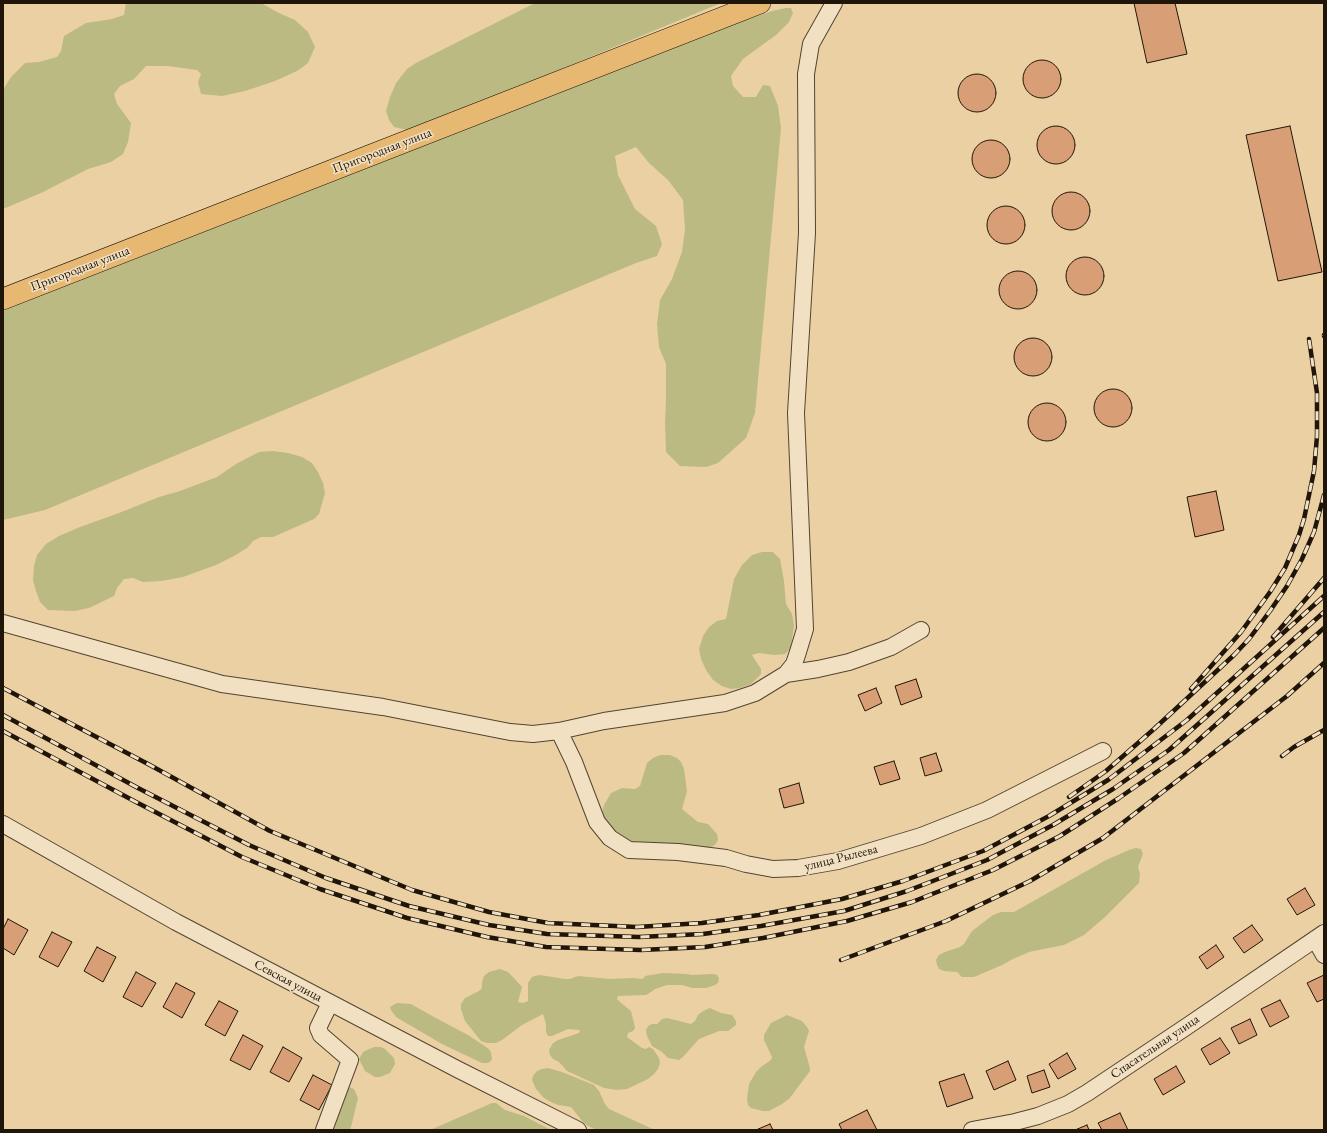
<!DOCTYPE html>
<meta charset="utf-8">
<style>
body{margin:0}
#map{position:relative;width:1327px;height:1133px;overflow:hidden;background:#ebd0a3;font-family:"EB Garamond",serif}
canvas{display:block}
.frame{position:absolute;inset:0;border:4px solid #201509;pointer-events:none}
</style>
<div id="map">
<canvas width="1327" height="1133"></canvas>
<div class="frame"></div>
</div>
<script>
const context = document.querySelector('canvas').getContext('2d');
context.lineJoin = 'round';
function paint(path, color) {
  context.fillStyle = color;
  context.fill(path, 'evenodd');
}
function shape(rows) {
  const path = new Path2D();
  for (const r of rows) {
    if (r.length === 3) {
      path.moveTo(r[0] + r[2], r[1]);
      path.arc(r[0], r[1], r[2], 0, 2 * Math.PI);
      continue;
    }
    path.moveTo(r[0], r[1]);
    for (let i = 2; i < r.length; i += 2) path.lineTo(r[i], r[i + 1]);
  }
  return path;
}
function strokePath(path, color, width, dash) {
  context.strokeStyle = color;
  context.lineWidth = width;
  context.lineCap = dash ? 'butt' : 'round';
  context.setLineDash(dash || []);
  context.stroke(path);
}
function write(font, color, halo, rows, align = 'center') {
  context.font = font + ' "EB Garamond",serif';
  context.lineWidth = 3;
  context.setLineDash([]);
  context.textBaseline = 'middle';
  context.strokeStyle = halo;
  context.fillStyle = color;
  for (const [text, x, y, turn = 0] of rows) {
    context.save();
    context.translate(x, y);
    context.rotate((+turn || 0) * Math.PI / 180);
    context.textAlign = isNaN(turn) ? turn : align;
    if (halo) context.strokeText(text, 0, 0);
    context.fillText(text, 0, 0);
    context.restore();
  }
}
const green = shape([
 [126,3,261,3,279,13,295,20,308,32,315,47,308,63,297,71,275,81,245,91,222,96,201,94,198,82,201,74,197,70,167,66,146,66,134,79,120,86,114,94,117,104,131,123,128,142,123,154,111,162,88,169,41,193,3,209,3,90,11,77,25,63,39,62,57,57,61,51,64,36,86,23,112,19,124,15],
 [535,3,721,3,525,84,407,130,394,127,389,120,386,111,390,97,396,83,407,69,416,63],
 [786,8,791,8,793,13,789,22,776,35,743,59,731,76,733,86,743,97,756,97,763,85,770,86,778,106,781,128,755,413,746,438,718,463,706,467,680,466,666,452,665,423,666,399,666,364,659,347,657,324,660,300,672,279,682,252,685,230,683,200,668,180,649,163,636,147,615,156,618,175,635,209,656,226,662,244,657,256,636,263,45,510,3,520,3,311,729,26,772,11],
 [273,451,288,453,302,457,312,463,318,472,323,483,325,493,319,514,314,519,273,537,261,537,253,541,247,548,234,556,216,565,183,577,161,581,143,582,133,578,124,579,117,588,114,596,89,608,75,611,48,610,40,602,36,591,33,580,34,566,37,555,46,544,59,536,80,527,119,513,159,497,180,491,217,477,236,464,259,452],
 [762,552,773,552,780,559,784,581,786,604,792,614,794,625,791,648,785,654,774,655,759,653,752,655,761,669,761,674,751,684,740,688,731,689,722,686,713,680,706,670,701,659,699,649,703,636,709,627,717,621,726,619,734,579,742,565,752,555],
 [660,755,670,755,677,758,681,762,684,769,687,791,682,809,698,822,708,824,717,834,718,840,715,845,709,848,632,843,618,838,601,817,604,805,611,793,622,788,635,789,640,786,647,763,653,758],
 [1136,848,1141,849,1143,854,1138,867,1140,874,1139,883,1105,917,1084,935,1064,945,1029,952,1013,959,1002,965,974,977,962,977,957,972,944,971,939,969,937,965,936,960,939,955,945,952,960,947,964,944,972,931,993,915,1001,912,1014,912,1106,860,1129,850],
 [500,969,508,972,513,977,522,987,518,1002,523,1003,528,1001,528,983,532,977,535,976,540,975,565,979,570,979,578,976,610,979,633,978,643,979,645,976,663,973,687,974,692,975,713,974,717,975,719,978,718,983,715,985,706,988,692,988,682,985,667,985,655,989,651,992,646,995,618,996,617,999,620,1002,631,1011,634,1023,635,1028,633,1031,628,1033,627,1037,642,1048,646,1049,649,1047,653,1049,659,1058,660,1063,658,1069,654,1074,648,1079,627,1089,617,1090,604,1088,567,1071,559,1062,553,1059,550,1055,549,1050,553,1043,558,1040,579,1033,580,1030,568,1029,552,1036,548,1036,546,1032,546,1024,543,1014,522,1025,502,1040,496,1043,487,1043,481,1041,465,1021,461,1009,461,1004,465,998,479,991,482,988,482,982,484,976,489,972],
 [397,1003,411,1004,434,1017,468,1035,489,1049,491,1053,492,1059,491,1061,488,1063,482,1063,442,1044,401,1020,396,1017,391,1010,390,1007],
 [710,1008,721,1013,732,1015,736,1021,736,1025,728,1031,719,1031,699,1039,683,1057,679,1060,668,1058,662,1052,652,1046,647,1036,646,1030,648,1026,652,1024,657,1024,662,1019,667,1018,691,1024,695,1021,698,1015,703,1011],
 [787,1015,802,1021,807,1027,809,1031,804,1047,810,1068,810,1071,789,1099,782,1104,769,1111,763,1111,751,1108,748,1105,747,1099,749,1084,756,1072,761,1067,771,1060,772,1057,764,1040,764,1035,771,1023],
 [374,1047,381,1047,385,1049,394,1058,395,1064,390,1073,380,1077,375,1077,365,1071,359,1059,363,1052,367,1050],
 [548,1068,562,1072,594,1085,599,1091,605,1104,609,1109,655,1130,597,1130,588,1126,583,1122,571,1107,558,1105,551,1102,544,1098,536,1089,532,1080,533,1076,537,1071,542,1069],
 [346,1087,349,1087,354,1089,358,1098,352,1123,350,1130,333,1130,332,1125],
 [492,1103,496,1103,505,1110,524,1116,551,1130,430,1130]
]);
const building = shape([
 [1134,3,1175,3,1187,54,1147,63,1134,3],
 [1042,79,19],
 [977,93,19],
 [1290,126,1322,272,1278,281,1246,135,1290,126],
 [1056,145,19],
 [991,159,19],
 [1071,211,19],
 [1006,225,19],
 [1085,276,19],
 [1018,290,19],
 [1033,357,19],
 [1113,408,19],
 [1047,422,19],
 [1216,491,1224,530,1195,537,1187,497,1216,491],
 [916,679,922,697,901,705,895,686,916,679],
 [876,688,882,703,865,711,858,695,876,688],
 [936,753,942,771,925,776,920,758,936,753],
 [894,761,900,779,880,785,874,767,894,761],
 [799,783,804,803,784,808,779,789,799,783],
 [1305,888,1315,905,1297,915,1287,899,1305,888],
 [8,919,28,930,14,955,3,948,3,929,8,919],
 [1252,925,1263,940,1244,953,1233,938,1252,925],
 [52,932,72,942,58,967,39,957,52,932],
 [1216,945,1224,957,1207,969,1199,957,1216,945],
 [97,947,116,957,103,982,84,971,97,947],
 [136,972,156,983,142,1007,123,997,136,972],
 [1324,975,1324,999,1317,1002,1307,983,1324,975],
 [176,983,195,993,182,1018,163,1007,176,983],
 [1280,1000,1289,1017,1270,1027,1261,1009,1280,1000],
 [219,1001,238,1011,225,1036,205,1025,219,1001],
 [1250,1019,1257,1035,1239,1044,1231,1028,1250,1019],
 [243,1035,263,1046,250,1070,230,1060,243,1035],
 [1220,1038,1230,1053,1210,1065,1201,1049,1220,1038],
 [283,1047,302,1058,289,1082,270,1072,283,1047],
 [1067,1053,1076,1069,1058,1079,1049,1064,1067,1053],
 [1008,1061,1016,1080,994,1090,986,1071,1008,1061],
 [1176,1066,1185,1082,1163,1095,1154,1079,1176,1066],
 [1044,1070,1050,1087,1032,1093,1027,1076,1044,1070],
 [964,1074,973,1098,947,1107,939,1082,964,1074],
 [313,1075,332,1085,319,1110,300,1100,313,1075],
 [867,1110,877,1130,842,1130,839,1124,867,1110],
 [1120,1113,1128,1130,1102,1130,1098,1123,1120,1113],
 [770,1124,773,1130,756,1130,770,1124],
 [1087,1125,1089,1130,1075,1130,1087,1125]
]);
const minor = shape([
 [3,623,222,684,383,707,510,732,533,734,559,731,604,721,725,703,755,693,786,674,794,664,798,652,805,629,796,413,807,233,806,74,811,44,834,3],
 [786,674,818,669,849,662,891,647,921,630],
 [559,731,574,762,597,822,610,838,629,850,678,852,726,858,746,864,773,869,798,868,838,861,921,836,987,810,1103,751],
 [3,824,176,922,457,1069,578,1130],
 [1315,939,1324,955],
 [324,1130,350,1060,321,1035,318,1028,330,1003],
 [972,1130,1015,1122,1038,1116,1068,1104,1087,1093,1186,1027,1324,933]
]);
const major = shape([
 [3,299,760,3]
]);
const rail = shape([
 [1324,335,1324,336],
 [1273,637,1324,578],
 [3,688,148,764,270,831,412,890,489,912,548,923,637,927,702,923,759,915,842,899,903,881,983,851,1049,816,1108,780,1187,720,1324,596],
 [1191,689,1241,632,1270,592,1285,568,1299,535,1304,519,1314,471,1317,436,1317,393,1309,339],
 [3,715,138,788,249,845,326,878,409,906,489,925,547,934,639,937,703,934,761,926,844,911,907,891,987,860,1053,825,1113,789,1169,750,1324,612],
 [3,731,136,802,242,857,320,889,407,918,487,937,546,947,641,950,705,947,763,938,847,921,912,902,993,870,1060,836,1119,798,1184,753,1324,628],
 [1282,756,1294,747,1324,730],
 [1069,797,1106,771,1154,729,1234,655,1249,639,1270,611,1287,586,1302,559,1314,532,1324,495],
 [841,960,946,921,1030,881,1103,838,1287,696,1324,663]
]);
const streetNames = [
 ["Пригородная улица",382,151,-21],
 ["Пригородная улица",80,269,-21],
 ["улица Рылеева",841,858,-14],
 ["Севская улица",288,981,28],
 ["Спасательная улица",1155,1047,-34]
];
paint(green, '#bcba83');
paint(building, '#d89f77');
strokePath(building, '#201509', 1);
strokePath(minor, '#534430', 18);
strokePath(major, '#201509', 22);
strokePath(minor, '#f2e0c3', 16);
strokePath(major, '#e6b872', 21);
strokePath(rail, '#201509', 4.5);
strokePath(rail, '#f2e0c3', 3, [9]);
write('13px', '#201509', '#f2e0c3', streetNames);
</script>
